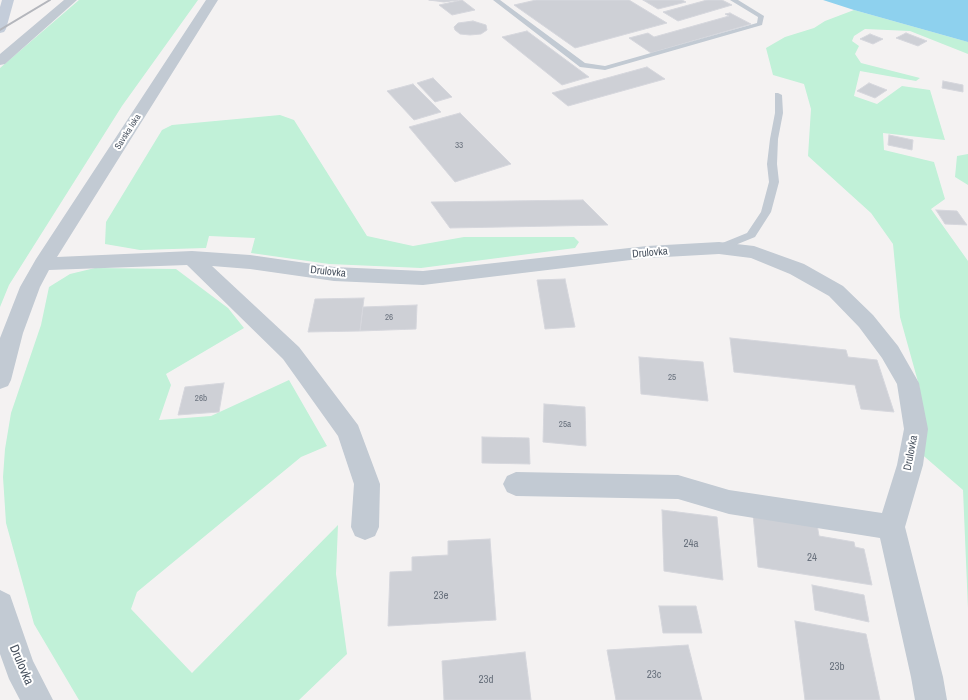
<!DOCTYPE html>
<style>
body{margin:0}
canvas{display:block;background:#f4f2f2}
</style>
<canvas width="968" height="700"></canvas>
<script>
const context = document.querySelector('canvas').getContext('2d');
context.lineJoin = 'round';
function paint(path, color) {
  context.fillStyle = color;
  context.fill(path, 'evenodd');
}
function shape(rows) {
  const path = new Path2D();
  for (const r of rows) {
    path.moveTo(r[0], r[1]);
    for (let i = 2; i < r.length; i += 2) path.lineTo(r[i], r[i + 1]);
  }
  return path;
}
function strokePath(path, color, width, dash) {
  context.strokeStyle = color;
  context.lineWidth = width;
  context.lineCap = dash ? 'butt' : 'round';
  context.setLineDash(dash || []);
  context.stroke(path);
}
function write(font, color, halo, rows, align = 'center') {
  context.font = font + ' "Archivo Narrow",sans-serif';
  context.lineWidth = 4;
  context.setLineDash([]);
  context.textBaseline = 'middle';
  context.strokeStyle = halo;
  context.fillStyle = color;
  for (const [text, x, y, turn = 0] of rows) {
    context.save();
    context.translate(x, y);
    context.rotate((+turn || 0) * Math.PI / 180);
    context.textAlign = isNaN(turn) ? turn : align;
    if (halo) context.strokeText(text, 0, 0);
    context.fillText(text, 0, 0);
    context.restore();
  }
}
const green = shape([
 [79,0,198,0,122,106,9,285,0,307,0,68],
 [854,10,968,42,968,54,910,31,865,29,854,36,852,41,859,46,855,54,861,63,920,78,916,81,860,71,854,96,877,104,902,86,930,90,945,140,883,133,884,150,934,162,945,199,931,209,968,261,968,609,963,490,918,451,920,389,900,317,893,244,871,213,808,156,811,109,804,84,773,75,766,48,785,37,814,28,825,21],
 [280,115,294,120,367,236,413,246,464,237,574,237,579,242,575,248,421,268,329,264,251,253,255,238,209,236,206,248,140,250,105,244,106,222,162,130,172,125],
 [968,154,968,185,955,177,957,156],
 [95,268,176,269,228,308,244,328,166,374,171,385,159,420,211,416,289,380,327,446,301,457,137,592,131,609,192,673,338,525,336,574,347,654,299,700,79,700,34,624,6,523,3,477,5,449,11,413,41,325,49,287,70,274]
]);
const water = shape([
 [823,0,968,0,968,42,854,10]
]);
const building = shape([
 [429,0,458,0,444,2,429,0],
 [462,0,475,10,452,15,439,5,462,0],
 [536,0,629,0,667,23,575,48,514,5,536,0],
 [643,0,682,0,686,2,658,9,643,0],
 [707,0,722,0,732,5,678,21,663,12,707,0],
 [730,13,751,24,651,53,629,38,648,33,654,37,729,16,725,14,730,13],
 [473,21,486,25,487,30,481,34,470,35,460,34,455,30,454,27,458,23,473,21],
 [527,31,589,77,562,85,502,37,527,31],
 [906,33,927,41,918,46,896,38,906,33],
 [870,34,883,39,873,44,860,39,870,34],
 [647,67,665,79,568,106,552,93,647,67],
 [433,78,452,97,435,102,417,83,433,78],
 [943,81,963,85,963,92,942,88,943,81],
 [869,83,887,90,875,98,857,91,869,83],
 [413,84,441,112,414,120,387,91,413,84],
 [460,113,511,164,455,182,409,127,460,113],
 [889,135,913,140,912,150,888,145,889,135],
 [583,200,608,225,450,228,431,202,583,200],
 [936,210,957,211,967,225,945,224,936,210],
 [565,279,575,327,545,329,537,280,565,279],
 [364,298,360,331,308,332,315,299,364,298],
 [417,305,416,329,360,331,363,307,417,305],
 [730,338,846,350,848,357,877,360,894,412,861,409,855,385,734,372,730,338],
 [639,357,703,362,708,401,641,394,639,357],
 [224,383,219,412,178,415,185,387,224,383],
 [544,404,585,407,586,446,543,442,544,404],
 [482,437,529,438,530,464,482,463,482,437],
 [662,510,717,517,723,580,664,571,662,510],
 [753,514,817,524,819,536,854,542,855,547,864,549,872,585,758,567,753,514],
 [490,539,496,620,388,626,390,572,412,571,412,557,448,555,448,541,490,539],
 [812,585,864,595,869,622,815,610,812,585],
 [659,606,696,606,702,633,663,633,659,606],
 [795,621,866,634,880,700,805,700,795,621],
 [688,645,702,700,616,700,607,650,688,645],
 [525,652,531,700,444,700,442,661,525,652]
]);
const lane = shape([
 [493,0,500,0,585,63,605,66,757,23,758,17,730,0,738,0,764,16,762,25,605,70,580,67,493,0],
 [775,93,778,93,782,95,783,113,778,139,777,164,779,182,771,212,755,237,723,250,715,250,714,248,715,246,747,233,761,212,769,182,767,164,770,139,775,113,775,93]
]);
const street = shape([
 [64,0,77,0,5,64,0,65,0,54,64,0],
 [206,0,218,0,57,257,192,251,250,255,334,267,423,271,647,246,719,242,754,246,804,264,843,286,873,315,898,346,919,383,928,429,923,465,905,527,943,677,947,700,915,700,911,677,880,538,729,514,678,499,516,496,507,492,503,484,507,476,516,472,678,475,729,490,882,513,897,465,904,429,897,384,882,358,859,327,829,296,790,274,751,258,719,254,647,258,423,285,334,281,250,269,212,266,299,347,358,425,380,484,379,527,375,536,365,540,355,536,351,527,354,484,338,436,283,359,187,265,49,270,40,287,23,333,11,380,8,386,0,389,0,338,20,287,36,259,206,0],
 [0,590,10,595,33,661,53,700,20,700,9,679,0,654,0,590]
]);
const secondary = shape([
 [2,0,14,0,6,29,4,32,0,33,0,7,2,0]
]);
const rail = shape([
 [0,30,50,0]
]);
const farStreetnames = [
 ["Savska loka",128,132,-57]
];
const numberNames = [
 ["33",459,146],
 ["26",389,318],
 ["25",672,378],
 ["26b",201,399],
 ["25a",565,425]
];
const streetNames = [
 ["Drulovka",650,253,-5],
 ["Drulovka",328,272,6],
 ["Drulovka",911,453,-79]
];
const nearNumbernames = [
 ["24a",691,544],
 ["24",812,558],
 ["23e",441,596],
 ["23b",837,667],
 ["23c",654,675],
 ["23d",486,680]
];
const nearStreetnames = [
 ["Drulovka",21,665,67]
];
paint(green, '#c1f1d8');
paint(water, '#8ed1ee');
paint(building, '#ced0d6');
strokePath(building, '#d6d7dd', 1);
paint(lane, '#c2cad3');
paint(street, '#c2cad3');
paint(secondary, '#c4cdda');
strokePath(rail, '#b4b6bc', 2);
write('9px', '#495360', '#fff', farStreetnames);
write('9px', '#6a727e', null, numberNames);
write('11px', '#495360', '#fff', streetNames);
write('11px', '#6a727e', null, nearNumbernames);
write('13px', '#495360', '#fff', nearStreetnames);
</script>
